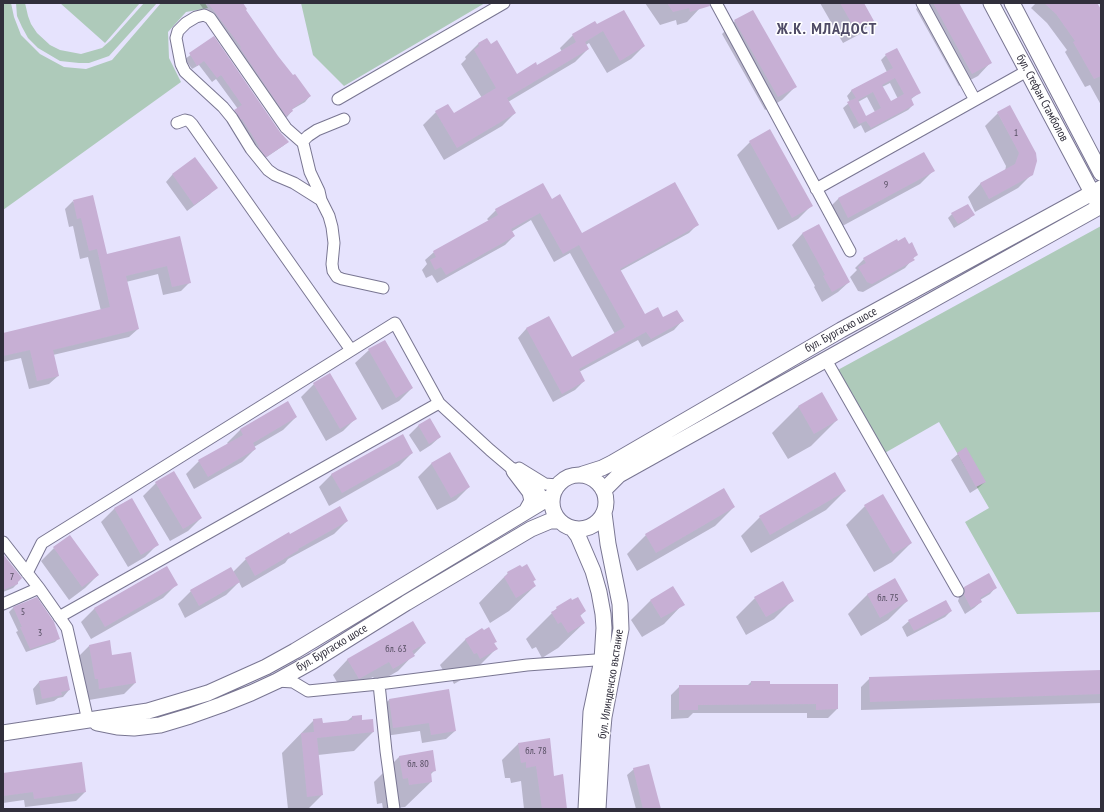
<!DOCTYPE html>
<meta charset="utf-8">
<style>
body{margin:0}
#map{position:relative;width:1104px;height:812px;overflow:hidden;background:#e6e3fd;font-family:"PT Sans Narrow",sans-serif}
canvas{display:block}
.frame{position:absolute;inset:0;border:4px solid #312f3c;pointer-events:none}
</style>
<div id="map">
<canvas width="1104" height="812"></canvas>
<div class="frame"></div>
</div>
<script>
const context = document.querySelector('canvas').getContext('2d');
context.lineJoin = 'round';
function paint(path, color) {
  context.fillStyle = color;
  context.fill(path, 'evenodd');
}
function shape(rows) {
  const path = new Path2D();
  for (const r of rows) {
    if (r.length === 3) {
      path.moveTo(r[0] + r[2], r[1]);
      path.arc(r[0], r[1], r[2], 0, 2 * Math.PI);
      continue;
    }
    path.moveTo(r[0], r[1]);
    for (let i = 2; i < r.length; i += 2) path.lineTo(r[i], r[i + 1]);
  }
  return path;
}
function strokePath(path, color, width, dash) {
  context.strokeStyle = color;
  context.lineWidth = width;
  context.lineCap = dash ? 'butt' : 'round';
  context.setLineDash(dash || []);
  context.stroke(path);
}
function write(font, color, halo, rows, align = 'center') {
  context.font = font + ' "PT Sans Narrow",sans-serif';
  context.lineWidth = 3;
  context.setLineDash([]);
  context.textBaseline = 'middle';
  context.strokeStyle = halo;
  context.fillStyle = color;
  for (const [text, x, y, turn = 0] of rows) {
    context.save();
    context.translate(x, y);
    context.rotate((+turn || 0) * Math.PI / 180);
    context.textAlign = isNaN(turn) ? turn : align;
    if (halo) context.strokeText(text, 0, 0);
    context.fillText(text, 0, 0);
    context.restore();
  }
}
const green = shape([
 [3,3,11,3,14,17,21,35,40,54,64,67,86,69,112,60,161,3,205,3,208,8,186,12,168,32,169,58,181,82,3,210],
 [16,3,25,3,28,16,31,24,37,33,50,45,60,50,81,54,102,48,111,40,144,3,157,3,109,56,89,63,79,63,60,61,38,48,28,38,22,27,17,16],
 [60,3,140,3,105,43],
 [301,3,485,3,344,86,313,55],
 [1101,226,1101,612,1017,614,965,522,989,508,939,422,883,454,836,371]
]);
const shadow = shape([
 [199,3,242,3,245,10,277,57,310,96,305,102,291,110,292,111,287,117,281,121,236,53],
 [645,3,698,3,700,8,687,22,677,25,676,20,660,25],
 [820,3,863,3,873,21,860,34,843,43],
 [922,3,957,3,991,62,978,76,959,86,916,9],
 [1036,3,1096,3,1101,14,1101,105,1090,85,1085,87,1065,52,1067,50,1047,23,1031,8],
 [735,21,795,87,782,100,765,110,722,34],
 [596,26,644,46,631,59,607,73,589,43,586,45,588,49,575,62,508,102,515,113,502,126,444,160,423,125,436,112,453,115,482,98,461,64,466,59,465,57,478,44,486,39,517,75,536,67,562,52,560,48,573,35],
 [214,38,279,133,288,142,283,146,261,161,230,115,238,109,216,79,212,82,199,65,192,69,185,59],
 [886,55,920,92,910,100,913,105,908,110,865,133,861,125,854,129,843,108,850,102,847,96,852,90,887,72,881,60],
 [890,83,898,99,891,103,882,87],
 [867,97,875,112,866,117,858,102],
 [998,113,1032,174,1018,188,975,212,968,197,981,183,1005,171,1006,166,985,126],
 [750,142,811,206,798,219,778,230,737,155],
 [924,153,933,171,920,184,835,230,825,212,838,199],
 [195,158,216,187,210,194,187,211,166,182,172,175],
 [551,200,582,235,697,225,689,233,620,271,644,315,682,321,674,330,642,347,638,340,579,372,584,381,575,390,553,402,518,338,526,329,548,317,571,358,615,334,570,253,554,262,531,220,511,232,514,236,505,245,437,283,432,275,426,278,422,270,427,264,425,260,434,252,489,221,487,219,496,210],
 [73,201,106,255,179,238,190,282,181,291,163,295,158,274,126,282,138,329,129,337,53,355,58,376,49,384,29,389,21,358,3,362,3,334,101,311,88,257,80,259,73,226,69,227,65,209],
 [952,214,973,215,969,219,954,228,948,218],
 [818,225,849,282,838,292,822,302,814,287,815,286,792,245,802,234],
 [917,254,905,268,863,292,858,291,850,277,857,270,855,268,864,259],
 [385,341,412,388,399,401,382,410,355,363,369,350],
 [314,384,356,418,343,431,326,441,301,397],
 [821,394,837,420,811,446,788,459,772,433,798,407],
 [287,403,296,417,283,430,254,447,255,449,242,462,194,489,186,474,199,461,228,444,227,443,240,430],
 [430,419,440,437,431,445,420,452,409,435,418,426],
 [412,453,399,466,329,506,319,487,332,474],
 [450,454,469,487,456,500,437,510,418,477,431,464],
 [958,454,985,482,978,488,970,493,951,460],
 [156,483,201,518,188,531,170,541,143,496],
 [845,491,826,510,751,553,741,536,760,517],
 [131,499,158,544,145,557,128,567,101,522,114,509],
 [865,506,911,543,892,562,874,572,846,525],
 [734,507,715,526,637,571,627,554,646,535],
 [347,521,334,534,288,559,285,563,242,588,239,582,226,595,185,618,178,604,191,591,233,572,246,559,289,535],
 [54,548,98,575,85,588,69,600,41,561],
 [3,555,17,584,13,588,3,592],
 [166,567,176,585,163,598,91,639,81,622,94,609],
 [508,573,535,579,533,582,535,586,509,611,490,623,479,603],
 [895,580,907,601,888,620,861,636,848,614,867,595],
 [996,587,990,594,980,600,981,602,974,608,965,614,958,601,959,598,958,594,964,588],
 [36,598,59,638,55,642,26,652,16,632,18,631,9,612,13,608],
 [755,598,793,600,774,619,746,635,736,617],
 [650,601,683,604,664,624,642,637,631,620],
 [557,608,585,611,580,616,584,623,558,648,542,658,536,647,532,649,526,639],
 [951,611,945,617,907,637,902,627,909,621],
 [466,639,496,641,494,643,496,649,471,674,454,684,451,678,448,679,440,665],
 [425,643,398,671,377,683,373,677,343,693,333,675,348,659],
 [89,646,112,656,135,683,124,694,89,700,87,689,84,690,78,657],
 [1101,671,1101,703,861,710,861,687,870,678],
 [66,677,69,690,63,697,58,698,54,701,36,705,33,689,39,682],
 [751,682,769,685,837,709,828,718,807,718,807,713,693,713,688,718,671,719,671,695,680,686,747,686],
 [389,700,455,731,446,739,422,743,420,731,385,736,380,708],
 [352,717,362,721,373,732,354,751,318,755,322,795,308,809,288,809,282,753,314,720,322,724,347,721],
 [549,739,553,777,566,809,524,809,521,781,511,783,510,778,505,778,502,760,518,744],
 [400,756,434,771,430,775,431,782,405,807,383,809,382,803,377,804,374,782],
 [634,769,660,809,636,809,627,775],
 [3,774,85,792,76,801,25,807,24,800,3,803]
]);
const building = shape([
 [208,3,243,3,247,9,246,10,278,56,293,75,295,74,311,96,292,109,293,111,286,116,240,48,241,47],
 [667,3,709,3,710,6,690,12,689,8,673,12],
 [840,3,864,3,874,21,856,31],
 [933,3,959,3,992,63,972,74],
 [1044,3,1097,3,1101,9,1101,76,1094,79,1073,42,1075,41,1056,14],
 [624,10,645,46,620,61,603,31,585,42,589,49,507,98,516,113,457,148,435,111,448,104,454,113,496,88,474,50,479,46,478,43,487,38,491,44,497,40,517,74,536,62,537,65,576,42,572,34,595,21,597,24],
 [753,10,797,87,778,97,734,20],
 [214,36,280,132,289,142,266,157,258,147,259,146,242,119,241,120,234,110,242,105,221,75,217,78,204,61,197,66,189,53],
 [897,48,921,93,911,98,914,105,871,128,866,121,859,124,847,102,856,98,851,90,893,68,885,54],
 [895,78,904,94,891,101,882,85],
 [873,92,881,108,866,116,858,100],
 [1010,105,1036,153,1037,161,1033,175,989,199,980,183,1015,164,1019,153,997,112],
 [770,129,813,206,792,218,749,141],
 [924,152,935,171,848,218,838,198],
 [195,157,218,188,194,205,172,174],
 [675,182,699,225,620,269,645,314,658,307,663,317,677,310,684,321,651,339,646,332,579,369,585,381,562,394,526,328,549,316,572,357,625,327,579,245,563,254,540,213,511,229,515,236,446,275,441,267,435,270,430,260,436,257,433,251,498,215,495,209,543,183,552,199,560,194,582,233],
 [93,195,107,254,180,236,191,283,172,287,167,266,126,276,139,329,53,350,59,376,37,381,30,350,3,356,3,333,110,307,97,249,89,251,81,218,77,219,73,200],
 [968,204,975,215,958,224,951,213],
 [819,224,850,282,832,292,823,276,825,275,802,233],
 [905,237,909,244,912,242,918,255,913,258,915,260,872,284,867,282,858,267,866,263,863,258,897,239,898,241],
 [385,340,413,388,396,398,368,349],
 [330,373,357,419,340,429,313,383],
 [822,392,838,420,814,434,798,406],
 [288,401,297,417,253,443,256,449,208,477,198,460,243,435,240,429],
 [430,418,441,437,429,444,418,425],
 [403,434,413,453,342,493,331,474],
 [966,447,986,482,976,487,957,453],
 [450,452,470,487,451,498,431,463],
 [174,471,202,518,183,529,155,482],
 [835,472,846,491,770,535,759,516],
 [724,488,735,507,656,553,645,534],
 [883,494,912,543,893,554,864,505],
 [132,498,159,545,141,555,114,508],
 [340,506,348,521,298,549,299,550,255,576,245,558,289,532,290,534],
 [70,535,99,575,82,587,53,547],
 [3,554,22,578,18,582,18,584,3,590],
 [527,564,536,580,533,581,536,586,516,598,504,577,508,574,507,572,520,565,522,567],
 [167,566,178,585,105,627,94,608],
 [231,567,240,582,199,606,190,590],
 [989,573,997,588,980,598,982,602,971,608,964,595,965,591,964,587],
 [895,578,908,601,880,618,867,594],
 [783,581,794,601,766,617,754,597],
 [673,586,685,605,661,618,650,600],
 [37,597,54,622,60,639,30,649,20,627,22,627,13,607],
 [578,597,586,611,580,615,585,623,568,633,561,622,558,624,551,612,557,609,556,607,571,598,572,600],
 [946,600,952,611,914,631,908,620],
 [413,621,426,643,412,651,415,656,393,669,389,662,359,679,347,659],
 [489,627,497,642,494,643,498,649,480,659,477,653,474,654,465,639,482,628,484,630],
 [110,640,112,655,131,652,136,683,99,689,98,679,95,679,89,645],
 [1101,670,1101,694,870,702,869,677],
 [67,676,70,690,61,692,62,695,42,699,39,681],
 [751,681,770,681,770,684,838,684,838,709,816,710,816,704,698,705,698,710,679,710,679,685,751,685],
 [449,689,456,731,431,735,429,723,393,728,389,699],
 [362,715,362,720,373,719,374,732,317,738,323,795,307,797,301,733,314,732,313,719,322,718,323,723,352,720,352,716],
 [550,738,554,776,563,774,567,809,542,809,536,766,526,768,526,762,521,763,518,743],
 [433,750,436,771,431,772,432,782,409,785,408,778,403,779,399,756],
 [82,762,86,792,34,799,33,792,3,796,3,773],
 [649,764,661,809,643,809,633,768]
]);
const street = shape([
 [716,3,850,251],
 [922,3,975,100],
 [338,99,504,3],
 [344,119,317,130,308,136,304,140,303,143,310,172,319,191,321,200,329,216,332,227,334,243,332,264,333,271,337,277,342,279,383,288],
 [177,123,185,120,189,121,192,124,351,350],
 [303,143,286,128,210,18,204,15,196,17,186,23,178,31,176,38,181,64,185,72,223,107,232,118,251,149,268,170,275,175,294,183,321,200],
 [816,189,1027,71],
 [826,360,958,591],
 [519,468,545,484,557,485],
 [3,542,39,588,67,628,88,721],
 [27,573,42,543,395,323,439,403,490,450,536,489,552,507],
 [3,604,39,588],
 [59,617,439,403],
 [277,681,293,682,308,691,379,684,527,665,609,659],
 [379,684,386,751,394,809]
]);
const secondary = shape([
 [991,3,1097,202],
 [1012,3,1101,173],
 [514,471,530,492,532,501,527,510],
 [583,474,602,468,612,463,841,330,1101,188],
 [579,502,27],
 [604,490,619,475,1101,206],
 [572,528,578,536,593,571,599,592,603,614,604,628,602,660,591,712,586,809],
 [97,723,117,727,134,728,160,725,190,716,221,705,251,693,277,681,313,661,406,603,531,529,550,521,559,521],
 [3,733,148,711,208,693,266,667,295,651,552,496],
 [598,809,602,739,604,717,621,629,620,604,608,544,604,513]
]);
const numberNames = [
 ["1",1016,133],
 ["9",886,185],
 ["7",12,577],
 ["бл. 75",888,598],
 ["5",23,612],
 ["3",40,633],
 ["бл. 63",396,649],
 ["бл. 78",536,751],
 ["бл. 80",418,764]
];
const streetNames = [
 ["бул. Стефан Стамболов",1042,98,62],
 ["бул. Бургаско шосе",841,330,-29],
 ["бул. Бургаско шосе",332,648,-31],
 ["бул. Илинденско въстание",611,684,-81]
];
const districtNames = [
 ["Ж.К. МЛАДОСТ",827,29]
];
paint(green, '#aecaba');
paint(shadow, '#0003');
paint(building, '#c7afd4');
strokePath(street, '#797692', 13);
strokePath(secondary, '#797692', 17);
strokePath(street, '#fff', 11);
strokePath(secondary, '#fff', 15);
write('10px', '#564f62', null, numberNames);
write('12px', '#312f3c', '#fff', streetNames);
context.letterSpacing = '1px';
write('bold 16px', '#4f4b66', '#fff', districtNames);
context.letterSpacing = '0px';
</script>
